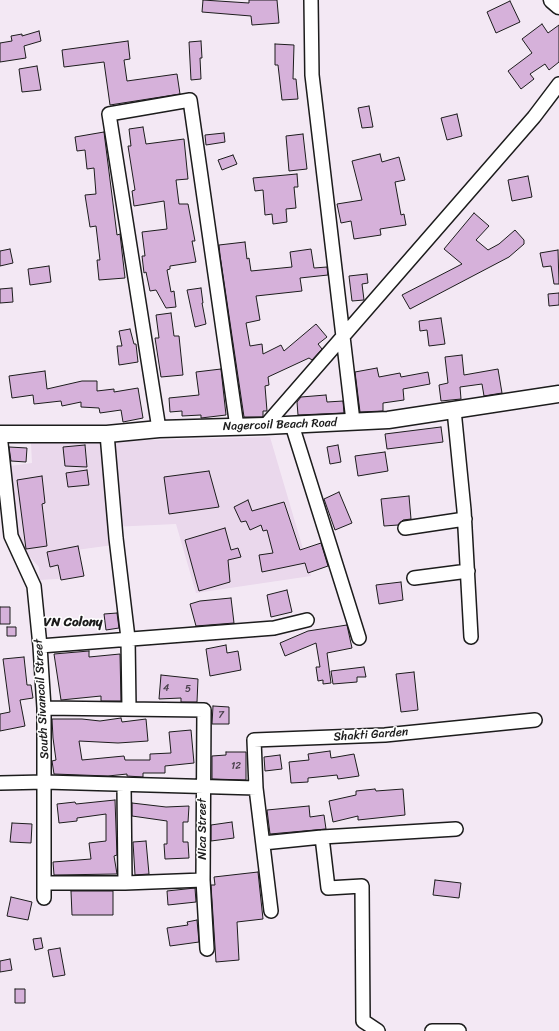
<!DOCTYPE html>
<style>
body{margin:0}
canvas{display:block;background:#f3e8f4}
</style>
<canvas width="559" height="1031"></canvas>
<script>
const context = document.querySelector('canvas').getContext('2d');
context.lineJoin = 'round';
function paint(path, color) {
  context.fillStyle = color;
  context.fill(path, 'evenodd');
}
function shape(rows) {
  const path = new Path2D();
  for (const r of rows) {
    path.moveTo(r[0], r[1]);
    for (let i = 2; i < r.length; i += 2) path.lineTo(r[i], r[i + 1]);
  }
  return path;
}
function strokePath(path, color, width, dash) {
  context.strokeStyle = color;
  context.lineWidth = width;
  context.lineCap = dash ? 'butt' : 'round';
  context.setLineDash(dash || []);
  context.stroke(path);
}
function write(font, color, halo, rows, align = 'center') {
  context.font = font + ' Sriracha,sans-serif';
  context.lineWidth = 3;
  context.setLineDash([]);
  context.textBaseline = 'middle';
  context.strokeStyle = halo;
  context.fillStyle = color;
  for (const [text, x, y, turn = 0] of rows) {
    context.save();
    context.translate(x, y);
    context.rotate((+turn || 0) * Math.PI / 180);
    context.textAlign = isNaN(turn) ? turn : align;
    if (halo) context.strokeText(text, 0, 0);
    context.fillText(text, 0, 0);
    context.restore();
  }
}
const built = shape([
 [270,437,311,576,196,593,176,524,112,527,113,545,69,551,72,578,40,580,39,567,17,543,10,466,32,463,31,443]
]);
const building = shape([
 [203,0,249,3,249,0,277,0,279,23,252,25,251,16,202,12,203,0],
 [510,1,520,22,496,33,487,12,510,1],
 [542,24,548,33,559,25,559,62,549,70,545,64,530,74,534,79,521,89,508,71,532,53,522,39,542,24],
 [39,31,41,41,24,46,26,58,0,62,0,43,12,41,11,36,22,34,22,36,39,31],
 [128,41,130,59,124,60,127,81,177,74,180,94,110,105,104,62,64,67,62,50,128,41],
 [201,41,202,58,200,58,201,79,191,80,189,42,201,41],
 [275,44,294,45,293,79,296,79,298,99,282,100,278,65,275,65,275,44],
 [37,66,41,90,22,92,19,69,37,66],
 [369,106,373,127,362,128,358,108,369,106],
 [457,114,462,136,447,140,441,118,457,114],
 [143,127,146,144,184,139,188,179,176,180,179,204,188,204,195,241,192,241,196,262,170,266,170,269,167,270,171,292,174,291,176,307,166,308,156,290,150,291,146,272,144,273,142,256,145,256,142,232,167,229,164,201,134,206,132,191,135,190,128,146,131,146,129,129,143,127],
 [104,132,117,235,120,234,125,278,99,280,97,260,100,260,96,226,90,227,85,195,96,194,94,168,87,169,85,150,77,151,75,137,104,132],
 [224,133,225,142,206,145,205,135,224,133],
 [303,134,307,169,289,171,286,136,303,134],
 [380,154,382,162,399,157,405,180,395,182,401,215,404,214,406,225,380,229,381,235,354,239,351,221,341,223,337,204,362,200,352,161,380,154],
 [233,155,237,164,222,170,218,160,233,155],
 [297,174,298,187,294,187,296,208,286,209,287,222,273,224,272,214,265,215,263,190,255,191,253,178,297,174],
 [528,176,532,197,512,201,508,180,528,176],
 [474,213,489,226,476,240,488,250,499,244,515,230,524,240,524,244,509,257,410,309,402,295,462,264,444,249,474,213],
 [245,242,247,259,249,258,251,271,292,267,290,252,311,249,314,268,327,267,328,275,300,278,302,291,256,296,260,320,246,323,250,346,262,344,263,354,281,345,284,351,316,324,327,337,318,344,322,349,312,360,309,358,268,377,269,385,265,386,267,411,263,411,263,417,244,417,220,255,219,245,245,242],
 [10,249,13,263,0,266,0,251,10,249],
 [558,250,559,284,554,284,551,266,543,267,540,253,558,250],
 [49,266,51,282,30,285,28,269,49,266],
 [367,274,368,283,362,284,364,300,352,301,349,276,367,274],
 [12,288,13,302,0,303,0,289,12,288],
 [201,288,203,303,202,303,206,324,195,327,187,290,201,288],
 [559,293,559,305,549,306,548,294,559,293],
 [171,313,174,336,179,336,183,375,161,377,155,338,159,338,156,315,171,313],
 [441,318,445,344,429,346,427,330,420,331,419,321,441,318],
 [130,329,134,344,136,344,138,362,119,365,117,346,122,346,119,331,130,329],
 [462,355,464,375,498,369,502,393,484,396,482,384,460,387,461,399,441,401,439,385,448,383,445,357,462,355],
 [377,368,379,377,400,373,401,377,428,372,430,384,403,389,404,400,383,403,383,411,360,412,355,372,377,368],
 [221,369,226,415,201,418,201,415,182,416,182,411,170,412,169,398,199,395,196,372,221,369],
 [45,371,47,389,82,381,97,381,97,391,114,389,114,392,138,388,143,418,123,422,121,410,100,413,99,408,81,407,81,402,62,406,61,401,34,404,33,395,12,398,9,376,45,371],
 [326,395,327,402,343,401,344,413,298,415,297,402,301,397,326,395],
 [441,427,443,442,387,449,385,434,441,427],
 [85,445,87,467,65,466,63,447,85,445],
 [338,445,341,462,330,464,327,447,338,445],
 [9,447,27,448,26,462,11,461,9,447],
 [385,452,388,471,358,476,355,456,385,452],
 [87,470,89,485,68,487,66,473,87,470],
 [209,471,219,507,169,514,164,477,209,471],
 [42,476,45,503,42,504,47,546,26,549,17,480,42,476],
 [339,492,352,523,335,530,324,499,339,492],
 [409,496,411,519,403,520,398,525,384,526,381,499,409,496],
 [248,500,252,511,284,502,300,550,321,543,328,566,308,573,305,563,262,572,259,555,273,553,267,530,263,531,261,525,250,530,246,521,241,522,234,507,248,500],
 [225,528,231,550,238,548,241,557,228,560,230,582,199,591,185,540,225,528],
 [78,546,84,576,61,580,58,565,50,567,47,552,78,546],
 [401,582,403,600,379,604,376,585,401,582],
 [287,590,292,612,271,617,267,595,287,590],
 [231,598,234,623,196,626,190,604,200,601,231,598],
 [0,607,10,607,10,624,0,624,0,607],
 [117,613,119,628,106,630,104,614,117,613],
 [347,625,352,648,327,653,331,683,323,684,323,680,318,681,316,667,320,667,316,643,285,656,280,643,308,631,347,625],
 [7,627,16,627,16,636,7,636,7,627],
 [226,645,227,653,238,651,241,670,210,676,206,649,226,645],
 [89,651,89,657,120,654,121,701,101,701,101,696,61,700,54,654,89,651],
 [24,657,27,685,31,685,33,698,20,700,25,726,0,731,0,714,10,712,3,659,24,657],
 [364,667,366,677,357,677,357,682,333,684,331,671,364,667],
 [414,672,418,710,401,712,396,674,414,672],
 [161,675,198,679,197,702,181,702,181,698,159,699,161,675],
 [213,706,229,707,229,724,212,724,213,706],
 [121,718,122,722,146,719,148,741,118,743,79,741,82,760,124,756,125,760,150,760,150,754,171,753,169,732,191,730,194,763,165,766,165,773,143,773,143,777,127,776,127,774,108,776,54,774,52,761,56,760,53,738,52,719,82,719,100,721,121,718],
 [330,751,331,758,354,754,359,776,338,779,337,775,308,778,308,782,291,783,289,762,309,760,308,754,330,751],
 [226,752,246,752,246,780,212,779,212,756,226,755,226,752],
 [280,755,282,769,265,771,264,757,280,755],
 [375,789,376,791,403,789,405,815,358,820,358,816,333,822,329,801,356,795,356,791,375,789],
 [115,800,117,855,114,856,117,874,54,875,53,862,91,859,89,843,106,841,106,814,77,818,77,821,59,823,57,804,75,802,76,804,115,800],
 [132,803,166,807,189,806,188,822,183,822,183,842,188,842,189,858,165,859,164,844,167,844,167,821,132,816,132,803],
 [309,806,310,817,324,815,326,829,270,834,267,810,309,806],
 [232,822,234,838,211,841,211,825,232,822],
 [12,823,32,824,31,843,10,842,12,823],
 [146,841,149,874,135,875,133,842,146,841],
 [258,872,263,919,237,922,239,960,216,962,211,885,215,885,214,877,258,872],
 [435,880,461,883,459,898,433,895,435,880],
 [195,888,196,902,168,905,167,891,195,888],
 [71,891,113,891,113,915,72,915,71,891],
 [11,897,32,902,28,920,7,916,11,897],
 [197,920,199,942,170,946,167,928,188,925,187,922,197,920],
 [41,938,43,948,35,950,33,939,41,938],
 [60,948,65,975,53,977,48,950,60,948],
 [10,959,12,970,0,972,0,961,10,959],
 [15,989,25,989,25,1003,15,1003,15,989]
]);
const minor = shape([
 [311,0,312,75,353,421],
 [454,410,464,510,471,637],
 [292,425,359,638],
 [265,426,534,117,559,84],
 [159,429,109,114,190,100,237,427],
 [0,434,11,536,34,586,40,646,44,708,44,898],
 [107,434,116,538,128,638,129,708],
 [405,528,465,519],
 [414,578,468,571],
 [40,646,274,628,307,620],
 [44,708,204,710,203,880,207,949],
 [0,783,45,782,256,788],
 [124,785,125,883],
 [322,837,328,888,362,886,363,1021,378,1031],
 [263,843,322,837,456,829],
 [46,883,125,883,203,880],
 [271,911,256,788,254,740,385,735,535,720],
 [432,1031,459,1031]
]);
const major = shape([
 [552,0,559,6],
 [0,434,107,434,159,429,265,426,388,420,559,394]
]);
const numberNames = [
 ["4",166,688],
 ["5",188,689],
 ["7",221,715],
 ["12",236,766]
];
const streetNames = [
 ["Nagercoil Beach Road",280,425,-2],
 ["South Sivancoil Street",42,699,-93],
 ["Shakti Garden",371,735,-4],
 ["Nica Street",203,829,-90]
];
const neighbourhoodNames = [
 ["VN Colony",73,623]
];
paint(built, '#ead8ec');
paint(building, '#d6b1da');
strokePath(building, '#1c1c1c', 1);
strokePath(minor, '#1c1c1c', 16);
strokePath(major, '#1c1c1c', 19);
strokePath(minor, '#fff', 13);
strokePath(major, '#fff', 16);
write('10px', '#4a414c', null, numberNames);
write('12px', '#1c1c1c', '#fff', streetNames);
write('bold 13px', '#1c1c1c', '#fff', neighbourhoodNames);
</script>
